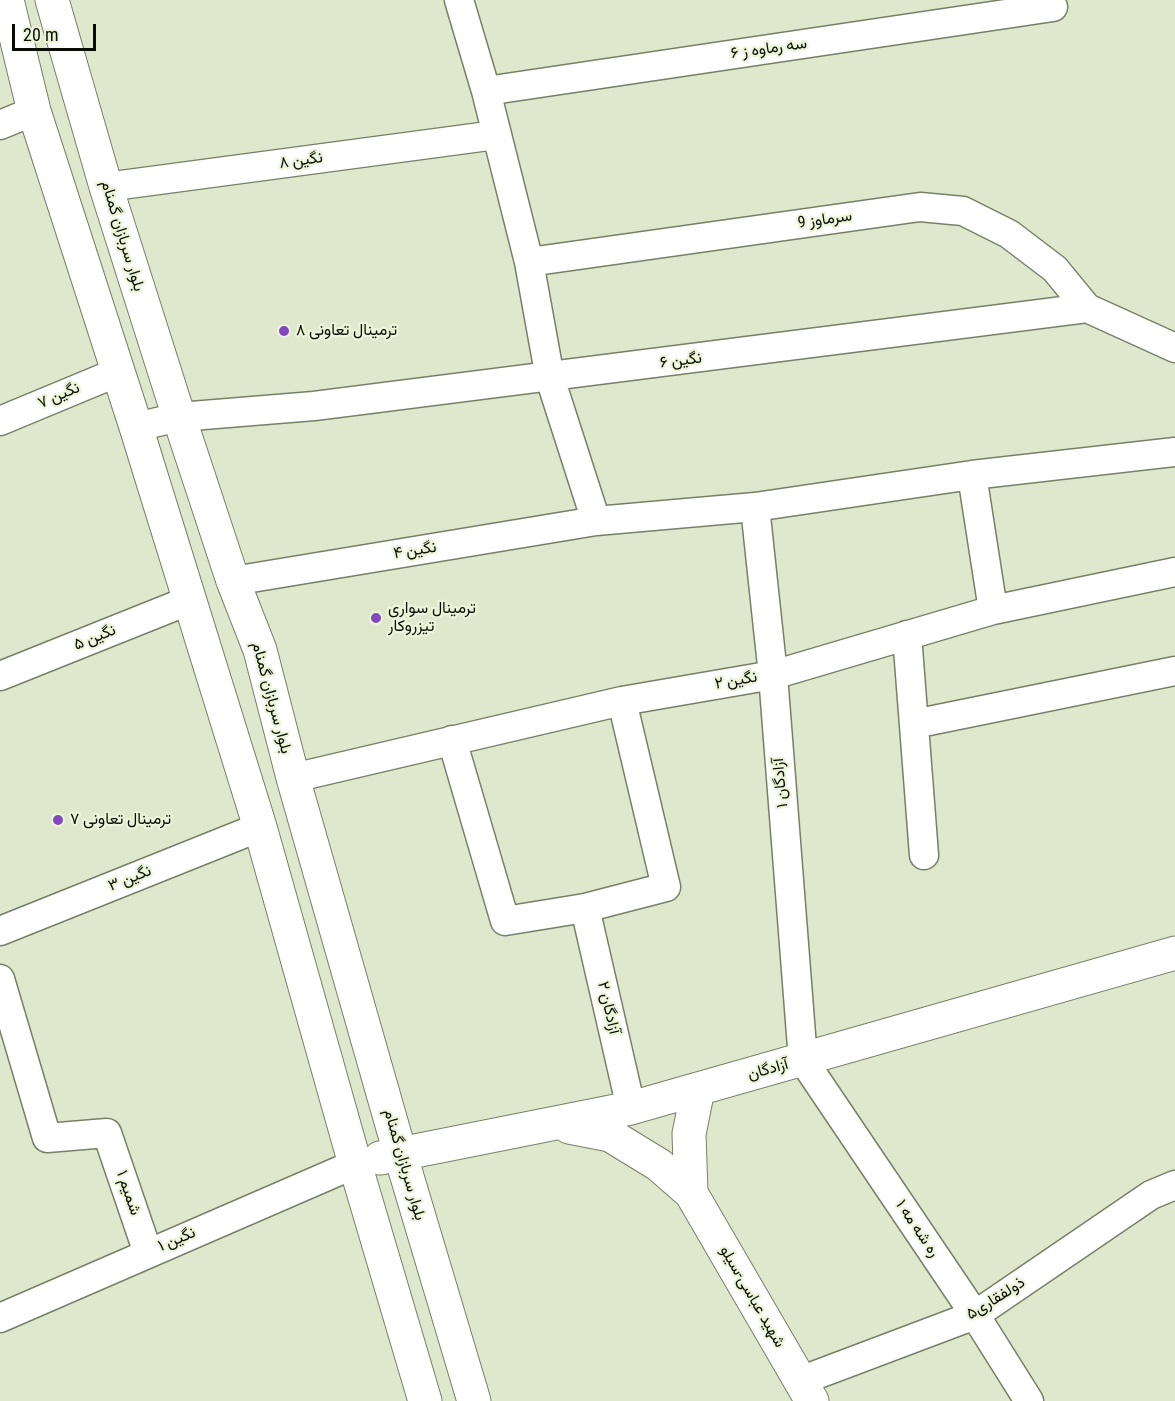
<!DOCTYPE html>
<meta charset="utf-8">
<style>
body{margin:0}
#map{position:relative;width:1175px;height:1401px;overflow:hidden;background:#dfe8cc;font-family:"Roboto Condensed",sans-serif}
canvas{display:block}
.scale{position:absolute;left:12px;top:24px;width:84px;height:27px;box-sizing:border-box;border:3px solid #0a0d05;border-top:0;padding-left:8px;font-size:18px;line-height:21px;white-space:nowrap;color:#0a0d05;-webkit-text-stroke:4px #ecf5d9;paint-order:stroke}
</style>
<div id="map">
<canvas width="1175" height="1401"></canvas>
<div class="scale">20 m</div>
</div>
<script>
const context = document.querySelector('canvas').getContext('2d');
context.lineJoin = 'round';
function shape(rows) {
  const path = new Path2D();
  for (const r of rows) {
    path.moveTo(r[0], r[1]);
    for (let i = 2; i < r.length; i += 2) path.lineTo(r[i], r[i + 1]);
  }
  return path;
}
function strokePath(path, color, width, dash) {
  context.strokeStyle = color;
  context.lineWidth = width;
  context.lineCap = dash ? 'butt' : 'round';
  context.setLineDash(dash || []);
  context.stroke(path);
}
function write(font, color, halo, rows, align = 'center') {
  context.font = font + ' "Roboto Condensed",Vazirmatn,sans-serif';
  context.lineWidth = 4.5;
  context.setLineDash([]);
  context.textBaseline = 'middle';
  context.strokeStyle = halo;
  context.fillStyle = color;
  for (const [text, x, y, turn = 0] of rows) {
    context.save();
    context.translate(x, y);
    context.rotate((+turn || 0) * Math.PI / 180);
    context.textAlign = isNaN(turn) ? turn : align;
    if (halo) context.strokeText(text, 0, 0);
    context.fillText(text, 0, 0);
    context.restore();
  }
}
const minor = shape([
 [459,0,486,91,529,262,550,378,596,521,755,507,972,475,1175,452],
 [486,91,1053,7],
 [0,125,34,111],
 [106,187,496,135],
 [529,262,920,207,963,211,1009,234,1055,269,1087,308],
 [0,421,118,372],
 [136,427,179,417,314,406,1087,308,1175,348],
 [972,475,993,610],
 [755,507,773,675,803,1060,975,1315,1029,1401],
 [233,581,596,521],
 [907,635,924,855],
 [0,676,190,600],
 [914,724,1175,671],
 [452,740,505,921,585,908,666,887,622,701],
 [293,778,622,701,773,675,993,610,1175,572],
 [585,908,631,1108],
 [0,931,260,827],
 [0,979,47,1138,107,1133,148,1253],
 [0,1318,355,1164],
 [800,1381,975,1315,1151,1195,1175,1185]
]);
const secondary = shape([
 [7,0,34,111,136,427,260,827,355,1164,425,1401],
 [52,0,106,187,179,417,233,581,260,650,293,778,400,1153,474,1401],
 [569,1127,610,1135,659,1165,691,1193,812,1401],
 [380,1158,631,1108,1175,953],
 [691,1193,689,1134,698,1089]
]);
const markers = [
 [284,331,6,"#8049c0"],
 [376,618,6,"#8049c0"],
 [58,820,6,"#8049c0"]
];
const streetNames = [
 ["سه رماوه ز ۶",769,49,-8],
 ["نگین ۸",301,161,-8],
 ["سرماوز 9",825,220,-8],
 ["بلوار سربازان گمنام",122,236,73],
 ["نگین ۶",681,361,-7],
 ["نگین ۷",59,396,-23],
 ["نگین ۴",415,551,-9],
 ["نگین ۵",95,638,-22],
 ["نگین ۲",736,681,-10],
 ["بلوار سربازان گمنام",271,698,75],
 ["آزادگان ۱",781,783,-95],
 ["نگین ۳",130,879,-22],
 ["آزادگان ۲",608,1008,77],
 ["آزادگان",768,1070,-16],
 ["بلوار سربازان گمنام",404,1165,74],
 ["شمیم ۱",128,1193,71],
 ["ره شه مه ۱",917,1229,56],
 ["نگین ۱",177,1240,-23],
 ["شهید عباسی-سیلو",752,1297,60],
 ["ذولفقاری۵",996,1299,-32]
];
const poiNames = [
 ["ترمینال تعاونی ۸",296,331],
 ["ترمینال سواری",388,609],
 ["تیزروکار",388,627],
 ["ترمینال تعاونی ۷",70,820]
];
strokePath(minor, '#778066', 31);
strokePath(secondary, '#778066', 35);
strokePath(minor, '#fff', 28);
strokePath(secondary, '#fff', 33);
for (const [x, y, r, color] of markers) {
  const dot = new Path2D();
  dot.arc(x, y, r, 0, 2 * Math.PI);
  context.fillStyle = color;
  context.fill(dot);
  strokePath(dot, '#ecf5d9', 2);
}
write('16px', '#0a0d05', '#ecf5d9', streetNames);
write('16px', '#0a0d05', '#ecf5d9', poiNames, 'left');
</script>
